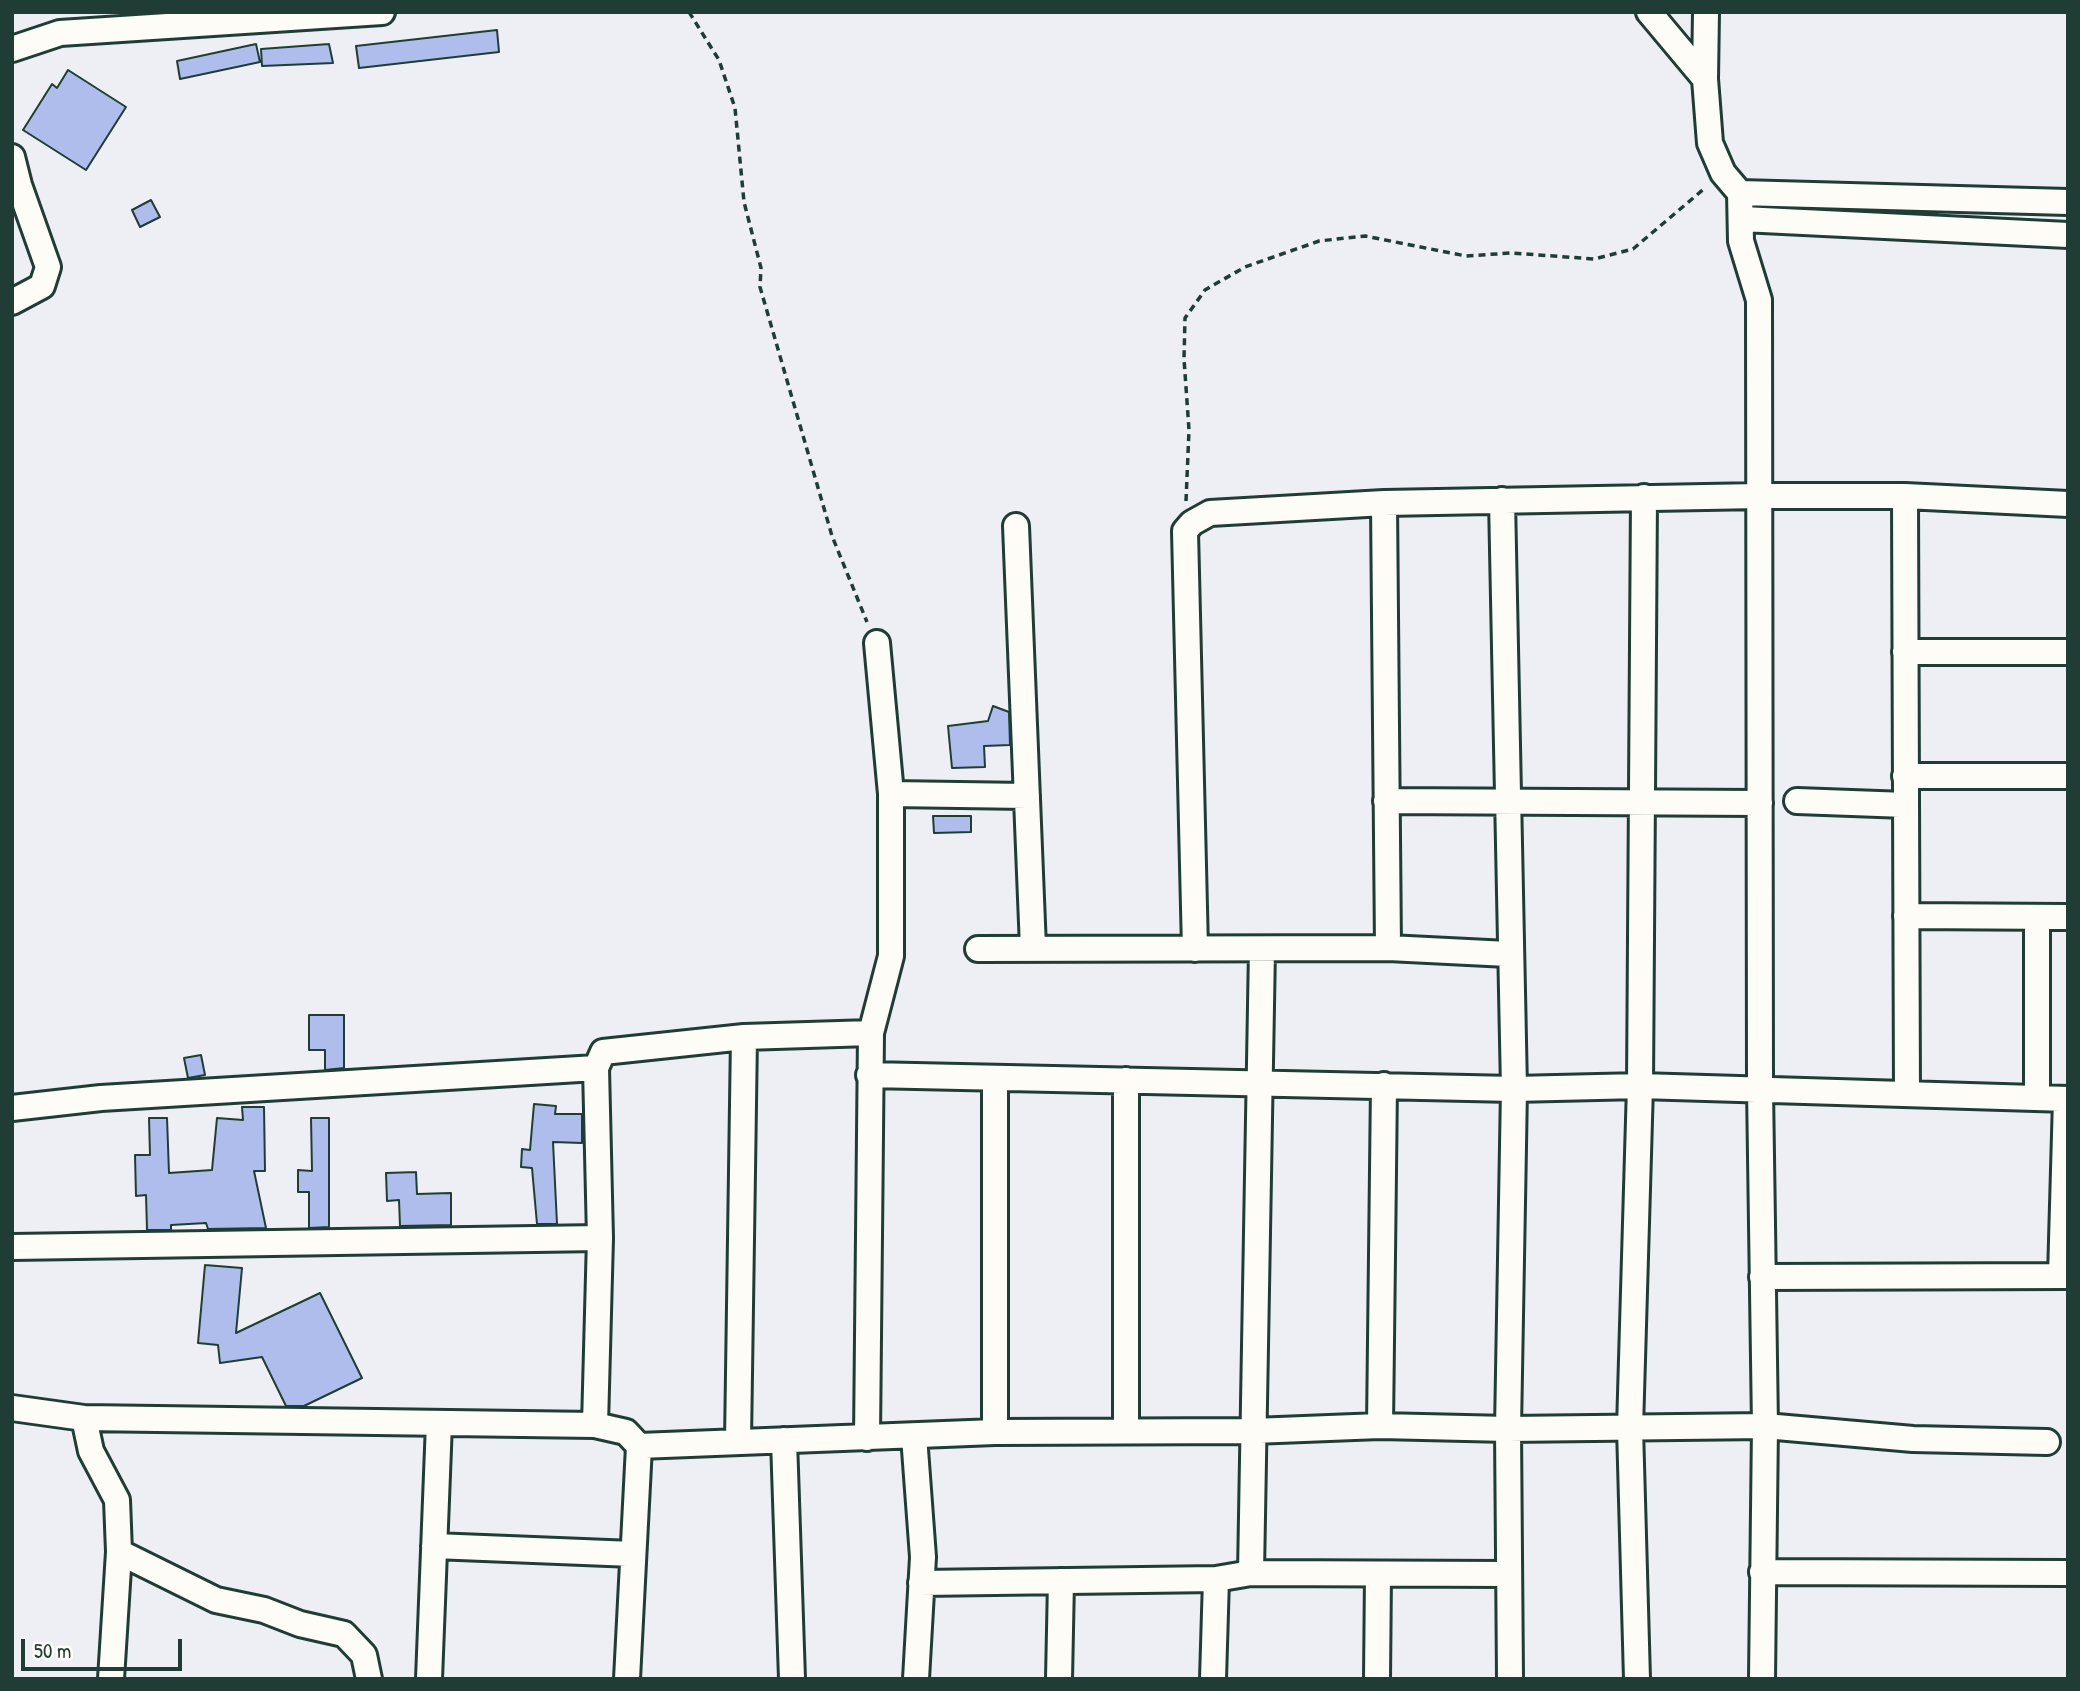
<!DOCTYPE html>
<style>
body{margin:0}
#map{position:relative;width:2080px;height:1691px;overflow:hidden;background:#edeff5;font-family:"Patrick Hand",sans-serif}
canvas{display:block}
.frame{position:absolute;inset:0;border:14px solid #1f3d34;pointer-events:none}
.scale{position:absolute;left:21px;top:1639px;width:161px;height:32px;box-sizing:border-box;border:4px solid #1f3d34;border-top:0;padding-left:9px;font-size:21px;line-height:24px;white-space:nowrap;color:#1f3d34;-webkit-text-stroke:5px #fdfcf7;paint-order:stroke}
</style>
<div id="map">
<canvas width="2080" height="1691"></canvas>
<div class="frame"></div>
<div class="scale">50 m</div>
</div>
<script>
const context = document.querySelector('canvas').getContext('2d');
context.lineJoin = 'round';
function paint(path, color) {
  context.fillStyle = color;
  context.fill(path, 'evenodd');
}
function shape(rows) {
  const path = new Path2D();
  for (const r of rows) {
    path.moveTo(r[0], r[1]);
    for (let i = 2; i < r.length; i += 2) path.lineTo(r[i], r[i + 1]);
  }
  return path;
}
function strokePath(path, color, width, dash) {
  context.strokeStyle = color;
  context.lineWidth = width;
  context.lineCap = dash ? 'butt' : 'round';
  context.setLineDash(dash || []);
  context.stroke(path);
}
const building = shape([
 [497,30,499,52,359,68,356,46,497,30],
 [256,44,260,62,180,79,177,61,256,44],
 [329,44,333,63,262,66,261,49,329,44],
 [68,70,126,107,86,170,23,130,52,84,57,88,68,70],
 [151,200,160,217,140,227,132,210,151,200],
 [993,706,1009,712,1010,745,984,746,985,767,952,768,948,726,988,721,993,706],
 [933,816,971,816,971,832,934,833,933,816],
 [309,1015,344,1015,344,1068,325,1070,325,1050,309,1050,309,1015],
 [201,1055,205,1075,188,1078,184,1058,201,1055],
 [534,1104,556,1106,555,1114,582,1114,582,1143,553,1142,557,1224,537,1224,532,1168,521,1167,522,1149,530,1150,534,1104],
 [242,1107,264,1107,265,1171,254,1171,266,1228,208,1229,206,1223,171,1225,171,1230,147,1230,146,1195,136,1196,135,1155,150,1155,149,1118,167,1118,169,1173,212,1170,217,1118,243,1120,242,1107],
 [311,1118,329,1118,329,1227,309,1228,309,1192,298,1192,298,1170,312,1171,311,1118],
 [416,1172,417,1194,451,1193,451,1225,400,1226,399,1200,387,1201,386,1173,416,1172],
 [205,1265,242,1268,236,1333,320,1293,362,1378,304,1406,286,1406,262,1357,220,1363,218,1345,198,1343,205,1265]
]);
const path = shape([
 [689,12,719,60,735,108,744,202,761,268,760,287,832,536,867,622],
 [1186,501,1189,430,1184,359,1185,318,1205,290,1245,267,1319,241,1365,236,1466,256,1511,253,1594,259,1633,249,1705,188]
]);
const minor = shape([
 [1649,12,1705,79],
 [1706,12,1705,79,1710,143,1723,173,1740,193,1741,241,1759,300,1760,1089,1765,1426,1762,1679],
 [12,49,60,33,382,12],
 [12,157,19,185,48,267,42,286,12,302],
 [1740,193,2068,202],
 [1742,219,2068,235],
 [1905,496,1907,1094],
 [1502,500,1514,1089,1508,1429,1510,1679],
 [1384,503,1759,496,1905,496,2068,504],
 [1016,526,1033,948],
 [1905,652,2068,652],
 [1905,776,2068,776],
 [891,794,1027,796],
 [1386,801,1760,803],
 [1797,801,1906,805],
 [1906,916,2068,917],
 [2037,917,2037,1098],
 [978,949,1388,948,1508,954],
 [1195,949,1185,531,1192,523,1210,513,1384,503,1388,948],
 [871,1033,891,956,891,794,877,643],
 [744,1037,871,1033,867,1438],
 [869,1075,1514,1089,1640,1086,2068,1099],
 [995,1078,995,1432],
 [1126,1080,1126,1431],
 [12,1108,101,1098,596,1068],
 [12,1247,600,1238],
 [2061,1276,2066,1099],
 [1762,1277,2068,1276],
 [12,1408,84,1418,595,1425,626,1432,639,1446,995,1432,1253,1431,1380,1426,1508,1429,1765,1426,1913,1439,2047,1442],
 [84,1418,91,1451,117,1500,119,1552,111,1679],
 [595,1425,600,1238,596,1068,603,1052,744,1037,738,1441],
 [1380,1426,1384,1085],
 [914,1436,923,1557,916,1679],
 [784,1440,792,1679],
 [434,1546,633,1554],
 [119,1552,216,1600,264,1610,300,1624,344,1634,364,1655,369,1679],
 [1762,1572,2068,1573],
 [1251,1573,1262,949],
 [921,1583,1216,1579,1251,1573,1508,1574],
 [429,1679,439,1423],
 [627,1679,639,1446],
 [1059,1679,1061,1581],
 [1213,1679,1216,1579],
 [1377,1679,1378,1574],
 [1637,1679,1630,1428,1640,1086,1644,497]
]);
paint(building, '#afbded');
strokePath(building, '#1f3d34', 2);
strokePath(minor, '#1f3d34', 30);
strokePath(path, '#1f3d34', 3.5, [7, 5]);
strokePath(minor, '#fdfcf7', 24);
</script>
